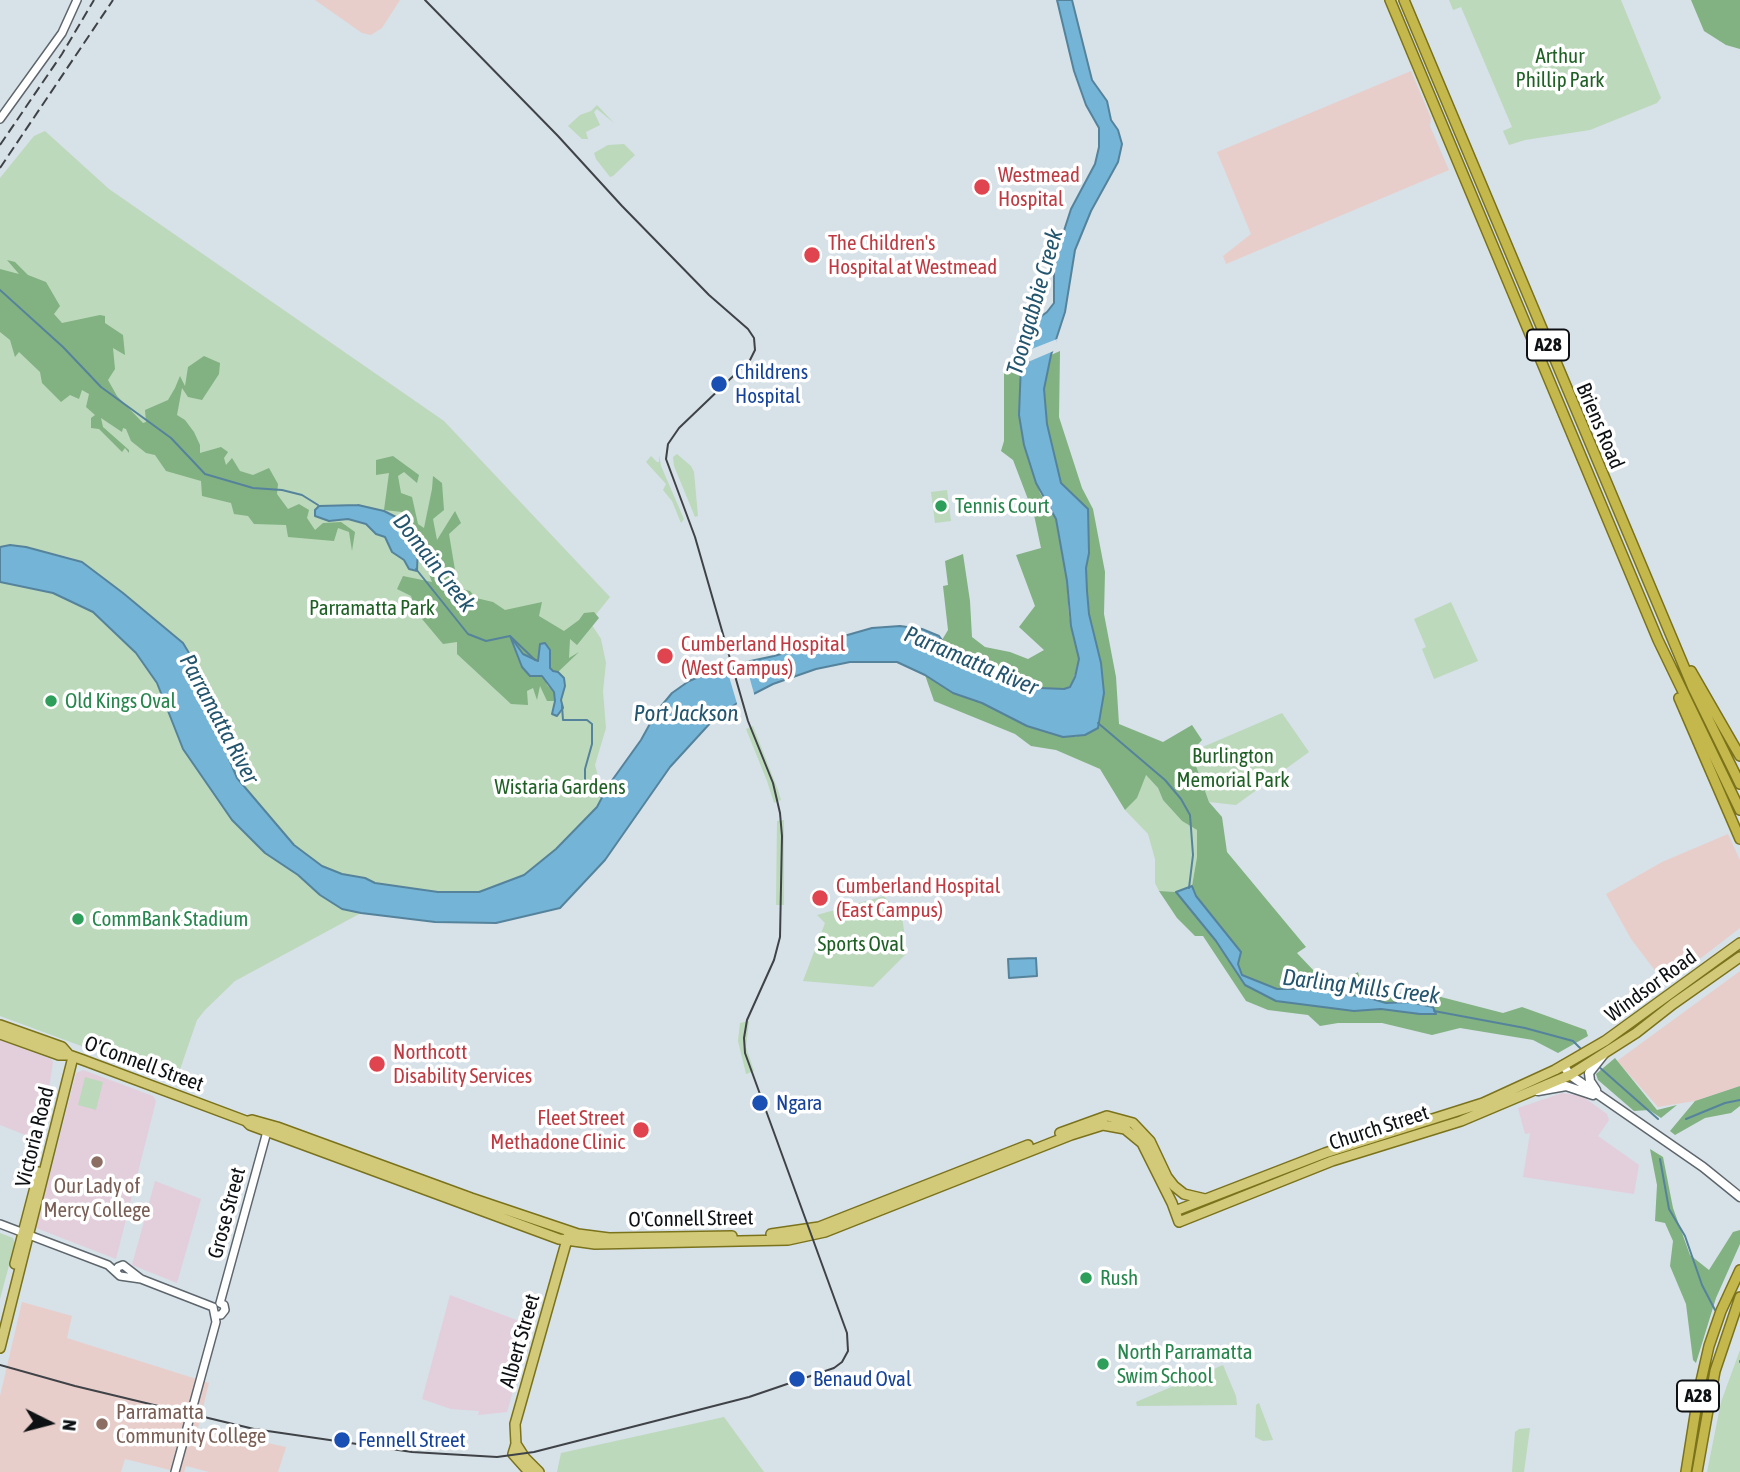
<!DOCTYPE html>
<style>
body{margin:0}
#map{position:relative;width:1740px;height:1472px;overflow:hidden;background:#d7e1e8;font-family:"Asap Condensed",sans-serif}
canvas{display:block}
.north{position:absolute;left:14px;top:1388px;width:70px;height:70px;-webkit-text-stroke:5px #fff;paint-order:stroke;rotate:96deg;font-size:19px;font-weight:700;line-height:28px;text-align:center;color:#0e1114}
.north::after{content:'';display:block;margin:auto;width:24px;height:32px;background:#0e1114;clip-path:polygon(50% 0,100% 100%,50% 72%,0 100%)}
</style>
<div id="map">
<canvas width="1740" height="1472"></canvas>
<div class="north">N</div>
</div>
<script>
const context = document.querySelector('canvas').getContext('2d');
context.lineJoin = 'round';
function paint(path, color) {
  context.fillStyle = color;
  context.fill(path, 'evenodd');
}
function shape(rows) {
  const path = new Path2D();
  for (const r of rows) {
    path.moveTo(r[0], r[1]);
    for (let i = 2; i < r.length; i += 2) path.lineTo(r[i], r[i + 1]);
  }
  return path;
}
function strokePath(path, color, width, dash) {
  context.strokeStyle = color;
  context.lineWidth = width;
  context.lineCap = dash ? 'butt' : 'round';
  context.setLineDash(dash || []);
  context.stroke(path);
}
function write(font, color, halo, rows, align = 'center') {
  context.font = font + ' "Asap Condensed",sans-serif';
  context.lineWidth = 7;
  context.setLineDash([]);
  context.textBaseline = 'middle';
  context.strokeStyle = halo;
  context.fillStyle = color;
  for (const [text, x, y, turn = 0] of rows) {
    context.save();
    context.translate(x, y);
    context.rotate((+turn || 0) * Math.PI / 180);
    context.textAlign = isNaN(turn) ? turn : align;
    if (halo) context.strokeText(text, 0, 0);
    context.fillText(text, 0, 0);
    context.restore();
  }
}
const commercial = shape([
 [315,0,400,0,382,28,371,35,362,33],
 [1411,71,1431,118,1430,126,1449,170,1226,264,1223,256,1251,234,1217,152],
 [1728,834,1740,860,1740,928,1666,985,1631,939,1606,894,1662,862],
 [1740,971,1740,1086,1695,1101,1658,1107,1617,1061],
 [22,1302,72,1316,67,1338,209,1383,198,1428,286,1447,278,1472,209,1472,186,1466,184,1472,178,1472,125,1459,121,1472,0,1472,0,1396]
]);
const education = shape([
 [0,1040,51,1059,53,1062,41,1141,0,1125],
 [83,1070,153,1096,156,1101,116,1259,36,1228,76,1073],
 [1562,1093,1582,1096,1607,1114,1609,1120,1598,1136,1639,1165,1634,1194,1523,1177,1530,1133,1525,1134,1518,1108],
 [155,1181,201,1199,177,1283,132,1265],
 [450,1295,527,1324,530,1330,507,1412,478,1415,479,1411,451,1409,422,1399]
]);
const green = shape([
 [1449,0,1621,0,1661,98,1657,103,1590,130,1525,140,1509,145,1503,131,1512,127,1461,7,1453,10],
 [597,105,614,123,597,109,594,112,600,125,586,132,588,139,582,139,568,126,580,115,591,111],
 [45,131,109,189,444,421,610,597,590,622,601,639,606,663,603,691,606,728,595,765,603,794,597,807,556,849,524,875,479,892,438,892,375,883,365,878,342,874,322,866,294,845,237,778,223,744,210,688,72,558,26,547,10,545,0,547,0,178,34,136],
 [624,144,635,155,613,176,610,177,596,159,594,153,608,145],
 [677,454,691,466,694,472,698,516,695,517,674,466,673,457],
 [659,455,661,466,684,519,681,523,672,501,663,490,666,484,646,462,651,456,657,462,659,462],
 [947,490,951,521,935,523,931,492],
 [0,582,53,593,93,612,136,653,157,683,183,749,232,820,320,895,342,909,361,913,235,981,205,1010,197,1020,176,1081,0,1016],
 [1451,602,1478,661,1434,679,1422,649,1426,647,1414,619],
 [1282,713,1309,752,1236,805,1209,802,1191,752],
 [753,726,778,790,781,800,774,803,767,781,746,729],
 [1145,774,1158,788,1163,800,1182,821,1197,830,1197,857,1192,886,1176,892,1159,891,1155,883,1155,859,1148,834,1125,810,1137,798],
 [784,820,784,905,776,905,777,821],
 [884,896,902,916,907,953,873,987,803,981,825,923,817,915],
 [749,1021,746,1047,754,1071,746,1074,738,1041,740,1023],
 [85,1077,103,1082,96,1110,78,1105],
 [0,1233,13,1238,15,1243,0,1299],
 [1740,1350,1740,1472,1707,1472,1721,1402],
 [1223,1365,1236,1396,1237,1405,1137,1406,1136,1402],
 [1259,1403,1273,1440,1263,1441,1255,1437,1256,1405],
 [724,1417,764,1472,557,1472,561,1453],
 [1530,1428,1524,1472,1512,1472,1515,1432,1519,1429]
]);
const forest = shape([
 [1691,0,1740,0,1740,49,1726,45,1704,31],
 [7,260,15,262,28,275,46,282,60,306,54,314,62,323,100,315,105,316,105,323,123,335,125,355,113,348,115,369,108,380,117,396,143,423,146,422,145,410,168,400,175,388,180,376,185,386,188,367,204,356,220,363,219,374,202,400,188,397,182,388,177,415,185,420,194,432,200,445,200,453,221,447,228,452,224,458,226,465,232,458,240,471,253,475,269,468,278,484,277,494,288,509,299,504,309,510,307,518,315,530,323,523,341,522,355,532,352,551,349,532,338,528,334,541,288,537,286,525,254,524,248,516,234,514,231,503,202,496,201,481,166,471,155,455,146,453,131,441,126,429,123,428,122,432,101,418,103,427,129,450,129,453,125,448,122,452,99,429,91,428,91,418,95,415,86,407,89,394,82,390,79,399,70,395,61,402,42,383,40,372,19,352,15,357,10,340,0,332,0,269,19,274],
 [1060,351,1059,417,1082,488,1093,509,1105,572,1104,614,1116,677,1119,724,1163,742,1192,725,1202,740,1191,752,1209,802,1222,817,1227,852,1306,947,1297,953,1315,972,1342,982,1358,972,1361,983,1375,990,1441,997,1503,1013,1522,1007,1586,1030,1588,1036,1558,1053,1533,1040,1460,1028,1432,1035,1382,1023,1338,1023,1320,1026,1308,1015,1268,1010,1246,1001,1203,936,1195,936,1177,918,1159,891,1176,892,1216,941,1245,985,1276,1001,1354,1011,1381,1009,1420,1014,1409,1002,1386,1003,1366,997,1305,989,1277,989,1242,975,1238,964,1241,952,1196,896,1192,886,1197,857,1197,830,1182,821,1163,800,1158,788,1146,775,1137,798,1125,810,1100,769,1056,750,1031,746,1015,734,934,701,925,675,953,693,982,703,1027,726,1063,737,1076,737,1104,693,1101,663,1089,614,1086,591,1086,568,1089,553,1088,509,1061,483,1047,424,1044,389,1051,355],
 [1022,370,1019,409,1024,445,1040,493,1056,519,1067,581,1069,616,1079,659,1072,685,1064,689,1040,688,1015,683,968,656,958,660,947,659,942,654,942,640,948,630,943,586,948,585,945,561,963,554,970,601,972,637,985,647,1010,652,1028,659,1044,650,1019,627,1035,606,1016,555,1041,548,1034,515,1013,460,1001,451,1004,441,1004,373],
 [393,456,419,475,417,483,404,472,398,476,401,493,412,497,418,524,424,528,432,489,433,476,442,483,444,510,433,519,437,540,455,511,461,523,449,534,458,588,470,591,476,598,493,602,505,610,542,602,539,616,564,631,579,620,584,613,594,612,599,618,577,645,570,639,569,658,579,652,558,672,553,671,550,668,550,650,540,644,538,661,523,654,512,640,522,667,542,676,546,681,547,685,554,692,555,701,547,701,540,686,537,700,533,688,527,691,528,705,511,704,457,654,457,642,443,644,417,613,411,596,397,589,403,576,432,582,422,556,427,543,411,530,402,512,384,510,389,473,376,475,376,460],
 [1615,1058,1657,1110,1677,1105,1661,1118,1649,1110,1634,1111,1598,1080,1596,1074],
 [1740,1086,1740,1106,1731,1113,1705,1118,1675,1135,1670,1131,1695,1101],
 [1650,1149,1663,1157,1673,1208,1690,1255,1709,1270,1733,1232,1740,1230,1740,1244,1716,1298,1696,1363,1693,1360,1686,1304,1670,1266,1673,1241,1665,1223,1655,1221,1657,1185]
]);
const water = shape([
 [1057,0,1072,0,1092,80,1107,101,1111,120,1118,130,1122,144,1118,162,1091,211,1075,250,1065,312,1051,355,1044,389,1047,424,1061,483,1088,509,1089,553,1086,568,1087,591,1089,614,1101,663,1104,693,1098,728,1085,735,1063,737,1027,726,982,703,953,693,925,675,897,662,850,662,816,669,773,684,740,701,713,720,670,767,605,860,560,908,496,923,435,922,361,913,342,909,320,895,298,875,265,853,232,820,183,749,157,683,136,653,93,612,53,593,0,582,0,547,10,545,26,547,82,562,123,593,183,643,210,688,223,744,237,778,294,845,322,866,342,874,365,878,375,883,438,892,479,892,524,875,556,849,597,807,608,786,641,740,657,711,672,693,689,681,727,666,774,656,872,628,900,626,922,629,939,636,942,640,942,654,947,659,958,660,968,656,977,658,1015,683,1040,688,1064,689,1070,687,1075,677,1079,659,1071,626,1067,581,1056,519,1036,483,1024,445,1019,415,1022,338,1031,324,1047,312,1054,303,1054,270,1059,246,1071,209,1095,164,1099,147,1099,128,1086,105,1074,71,1057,0],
 [358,505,384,511,406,522,415,533,418,544,417,571,409,569,404,560,392,552,385,537,376,534,366,524,348,519,329,521,315,516,315,510,319,506,358,505],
 [510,636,523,654,538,661,540,644,545,643,550,650,550,668,553,671,558,672,564,678,565,686,561,700,563,708,557,716,552,714,555,701,554,692,542,676,530,676,522,667,510,636],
 [1192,886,1196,896,1241,952,1238,964,1242,975,1277,989,1305,989,1366,997,1386,1003,1409,1002,1433,1007,1436,1014,1420,1014,1381,1009,1354,1011,1276,1001,1245,985,1216,941,1176,892,1192,886],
 [1036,958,1037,976,1009,978,1008,959,1036,958]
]);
const pier = shape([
 [1057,339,1056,350,1021,365,1019,354],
 [744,658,755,697,738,707,725,663]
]);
const stream = shape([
 [0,290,63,347,101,387,171,438,205,474,253,488,282,490,302,495,318,505],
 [416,569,468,634,486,641,510,636,535,660],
 [562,706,563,720,587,720,592,724,592,744,585,769,585,782,592,792,602,797],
 [1098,723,1165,780,1181,799,1190,815,1193,855,1189,888],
 [1434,1011,1525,1028,1573,1041,1582,1050],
 [1598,1066,1658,1119],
 [1686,1119,1725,1103,1740,1100],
 [1660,1159,1669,1209,1685,1236,1702,1285,1715,1310],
 [1740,1361,1740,1362]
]);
const tertiary = shape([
 [0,119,62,33,77,0],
 [0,1224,108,1265,120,1276,141,1279],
 [116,1271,118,1267,123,1265,141,1279,213,1307],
 [220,1303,268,1128],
 [216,1315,221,1315,225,1310,224,1305,220,1303],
 [175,1472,216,1322,213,1307]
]);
const secondary = shape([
 [1563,1065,1570,1075,1703,1167,1740,1197],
 [1596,1090,1590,1081,1589,1073,1604,1054],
 [1538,1091,1566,1086,1593,1095]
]);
const primary = shape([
 [0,1025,62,1047,69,1055],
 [0,1034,59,1055,69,1055,83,1060,246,1121,250,1125,559,1239,595,1244,788,1240,825,1232,1071,1135,1103,1125,1125,1129,1142,1143,1172,1203,1179,1222,1332,1161,1461,1121,1570,1075,1636,1033,1673,1004,1740,957],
 [248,1121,252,1120,277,1127,471,1198,578,1234,609,1238,732,1236],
 [1060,1133,1107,1116,1133,1123,1150,1141,1167,1177,1174,1186,1184,1194,1205,1199],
 [1175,1211,1325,1153,1483,1103,1555,1070,1605,1041,1740,943],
 [771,1234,819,1227,1028,1145],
 [15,1264,39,1172],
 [0,1348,73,1057],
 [516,1444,525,1458,539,1472],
 [529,1472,513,1454,516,1444,515,1424,568,1236]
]);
const trunk = shape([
 [1390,0,1658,640,1740,810],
 [1404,0,1693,688,1740,784],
 [1691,671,1740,756],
 [1679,698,1740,839],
 [1686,1472,1699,1390,1709,1346,1721,1311,1740,1270],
 [1697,1472,1715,1371,1740,1297]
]);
const tram = shape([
 [0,1365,75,1386,254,1429,412,1452,497,1457,534,1452,749,1397,834,1368,842,1362,848,1351,847,1333,745,1053,744,1038,747,1020,774,960,780,937,782,836,780,813,773,783,748,721,695,537,666,459,668,444,679,428,750,360,755,350,754,338,748,329,709,295,622,206,558,136,425,0]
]);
const rail = shape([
 [0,145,62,54,94,0],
 [0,168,113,0]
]);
const markers = [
 [982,187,9,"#e0444e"],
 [812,255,9,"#e0444e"],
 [719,384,9,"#1a4fb4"],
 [941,506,7,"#2e9e5b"],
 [665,656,9,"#e0444e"],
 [51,701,7,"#2e9e5b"],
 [820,898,9,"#e0444e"],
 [78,919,7,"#2e9e5b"],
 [377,1064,9,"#e0444e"],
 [760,1103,9,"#1a4fb4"],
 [641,1130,9,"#e0444e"],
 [97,1162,7,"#8d6e63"],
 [1086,1278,7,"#2e9e5b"],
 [1103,1364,7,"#2e9e5b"],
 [797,1379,9,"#1a4fb4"],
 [102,1424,7,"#8d6e63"],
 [342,1440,9,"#1a4fb4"]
];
const shields = [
 [1548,345,42],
 [1698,1396,42]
];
const shieldNames = [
 ["A28",1548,345],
 ["A28",1698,1396]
];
const parkNames = [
 ["Arthur",1560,56],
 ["Phillip Park",1560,80],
 ["Parramatta Park",372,608],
 ["Burlington",1233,756],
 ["Memorial Park",1233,780],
 ["Wistaria Gardens",560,787],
 ["Sports Oval",861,944]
];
const healthNames = [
 ["Westmead",998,175],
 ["Hospital",998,199],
 ["The Children's",828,243],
 ["Hospital at Westmead",828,267],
 ["Cumberland Hospital",681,644],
 ["(West Campus)",681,668],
 ["Cumberland Hospital",836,886],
 ["(East Campus)",836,910],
 ["Northcott",393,1052],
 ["Disability Services",393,1076],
 ["Fleet Street",625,1118,"right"],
 ["Methadone Clinic",625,1142,"right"]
];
const transitNames = [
 ["Childrens",735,372],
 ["Hospital",735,396],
 ["Ngara",776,1103],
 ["Benaud Oval",813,1379],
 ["Fennell Street",358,1440]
];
const streetNames = [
 ["Briens Road",1600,426,67],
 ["Windsor Road",1651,986,-36],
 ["O'Connell Street",144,1064,20],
 ["Church Street",1379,1128,-18],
 ["Victoria Road",35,1137,-76],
 ["Grose Street",227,1213,-75],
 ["O'Connell Street",691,1219,-1],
 ["Albert Street",520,1341,-74]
];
const leisureNames = [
 ["Tennis Court",955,506],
 ["Old Kings Oval",65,701],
 ["CommBank Stadium",92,919],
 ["Rush",1100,1278],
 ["North Parramatta",1117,1352],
 ["Swim School",1117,1376]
];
const educationNames = [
 ["Our Lady of",97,1186],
 ["Mercy College",97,1210],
 ["Parramatta",116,1412,"left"],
 ["Community College",116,1436,"left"]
];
const waterNames = [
 ["Toongabbie Creek",1035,302,-74],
 ["Domain Creek",434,563,52],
 ["Parramatta River",971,661,23],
 ["Port Jackson",686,714],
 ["Parramatta River",219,719,62],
 ["Darling Mills Creek",1361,987,7]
];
paint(commercial, '#e8ceca');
paint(education, '#e3cedc');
paint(green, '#bcd9bb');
paint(forest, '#82b182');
paint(water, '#73b4d7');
strokePath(water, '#55839c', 2);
paint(pier, '#d7e1e8');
strokePath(stream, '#55839c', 2);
strokePath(tertiary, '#5d666c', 10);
strokePath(secondary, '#5d666c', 11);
strokePath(primary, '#7b721c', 12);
strokePath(trunk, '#7b721c', 12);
strokePath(tertiary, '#fff', 7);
strokePath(secondary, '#fff', 8);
strokePath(primary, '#d3ca79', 9);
strokePath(trunk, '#c4b84c', 9);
strokePath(tram, '#3f4347', 2);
strokePath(rail, '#3f4347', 2, [10, 5]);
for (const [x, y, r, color] of markers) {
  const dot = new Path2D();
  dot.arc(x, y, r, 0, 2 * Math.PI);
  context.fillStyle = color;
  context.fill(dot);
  strokePath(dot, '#fff', 2.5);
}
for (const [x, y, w] of shields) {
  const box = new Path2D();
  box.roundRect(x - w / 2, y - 15.5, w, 31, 5);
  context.fillStyle = '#fff';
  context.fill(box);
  strokePath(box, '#0e1114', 2);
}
write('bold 19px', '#0e1114', null, shieldNames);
write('21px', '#1f6025', '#fff', parkNames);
write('21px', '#be3a42', '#fff', healthNames, 'left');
write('21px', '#164399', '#fff', transitNames, 'left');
write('21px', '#0e1114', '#fff', streetNames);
write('21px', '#27864d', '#fff', leisureNames, 'left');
write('21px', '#785e54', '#fff', educationNames);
write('italic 23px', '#23556e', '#fff', waterNames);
</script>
